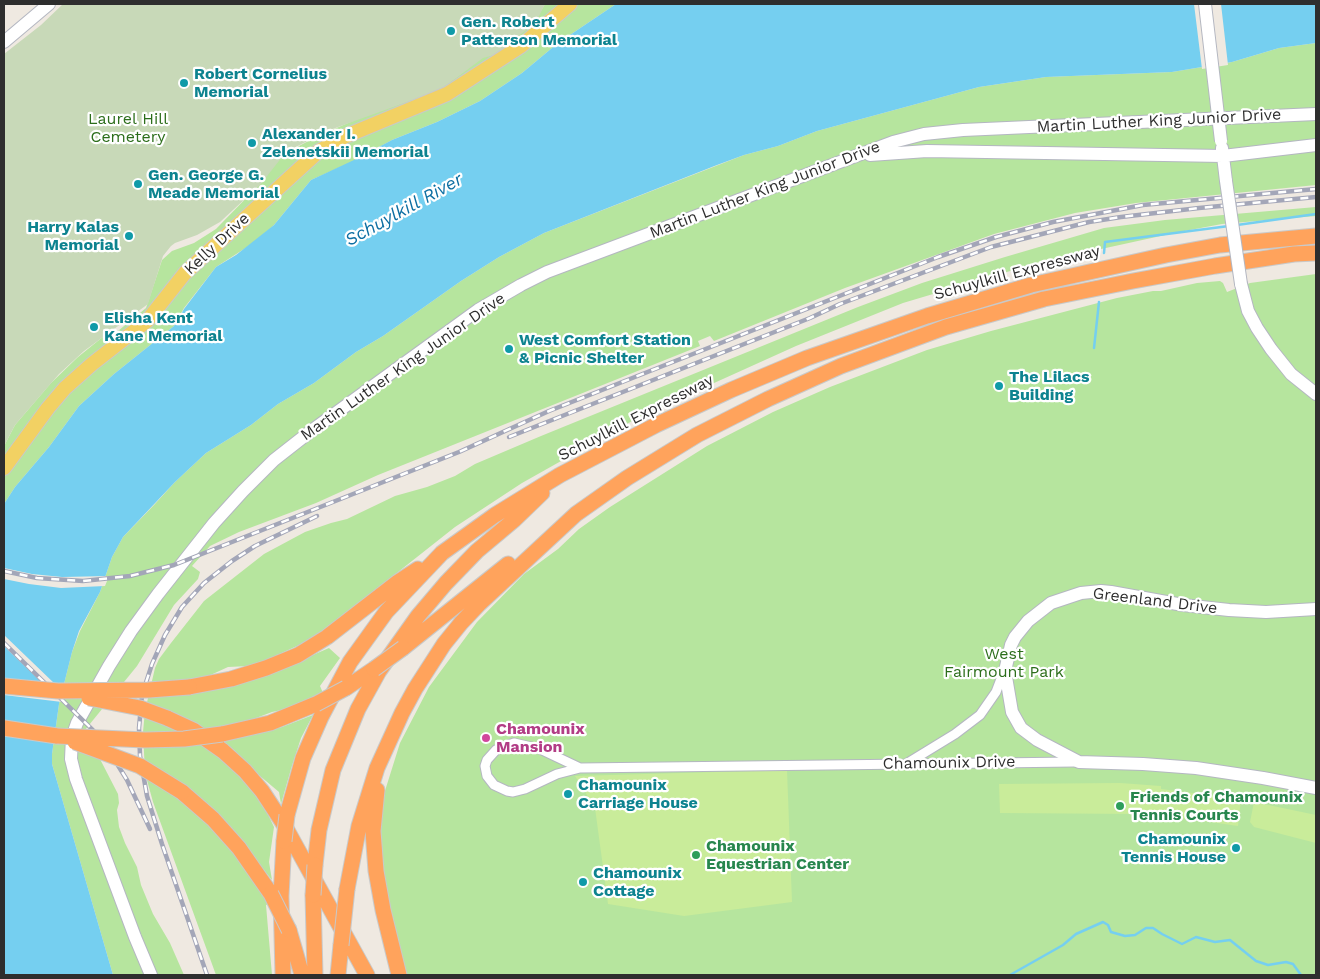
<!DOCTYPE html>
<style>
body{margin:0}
#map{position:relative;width:1320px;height:979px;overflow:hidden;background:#efe9e1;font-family:"Work Sans",sans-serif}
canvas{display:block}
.frame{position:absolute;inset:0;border:5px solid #2e2e2e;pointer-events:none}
</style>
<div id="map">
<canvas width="1320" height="979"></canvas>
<div class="frame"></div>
</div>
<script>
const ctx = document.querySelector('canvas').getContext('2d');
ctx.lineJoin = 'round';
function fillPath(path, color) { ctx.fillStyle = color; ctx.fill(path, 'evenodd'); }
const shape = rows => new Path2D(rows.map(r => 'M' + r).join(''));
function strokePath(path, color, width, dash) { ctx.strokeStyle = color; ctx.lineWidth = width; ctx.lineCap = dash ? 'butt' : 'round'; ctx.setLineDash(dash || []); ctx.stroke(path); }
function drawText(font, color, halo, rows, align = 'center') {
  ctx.font = font + ' "Work Sans",sans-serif'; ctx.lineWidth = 4.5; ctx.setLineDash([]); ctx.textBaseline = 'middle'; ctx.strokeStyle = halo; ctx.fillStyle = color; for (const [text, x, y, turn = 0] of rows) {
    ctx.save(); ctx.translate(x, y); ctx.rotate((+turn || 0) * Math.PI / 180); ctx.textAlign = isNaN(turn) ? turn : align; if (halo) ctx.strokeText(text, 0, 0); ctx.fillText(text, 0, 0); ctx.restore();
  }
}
const green = shape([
 [545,4,616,4,558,43,522,73,480,101,437,122,392,140,354,161,311,180,274,225,258,240,216,267,184,308,174,326,114,374,79,406,49,447,15,487,4,504,4,446,15,425,51,383,78,357,104,336,107,340,146,308,162,260,172,251,194,243,216,229,254,190,278,157,318,136,378,110,535,21],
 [1316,43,1316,185,1136,203,1075,213,994,234,845,288,714,341,710,336,698,341,700,346,378,475,316,503,239,532,210,546,192,566,200,572,198,579,174,605,137,666,85,730,118,794,119,803,117,810,119,827,125,843,137,867,141,885,153,914,170,943,184,975,113,975,52,764,52,754,59,704,72,652,80,631,100,592,112,557,123,537,154,505,175,482,206,453,251,425,278,404,314,383,356,352,383,336,461,281,499,257,544,233,744,155,778,146,817,131,979,87,1046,77,1172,72,1232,62,1279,48],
 [1316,207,1316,216,1222,224,1179,232,1037,263,903,303,796,346,641,416,522,483,455,527,331,625,310,640,271,658,249,666,228,667,204,678,189,692,221,689,260,678,329,648,340,658,320,686,323,693,286,709,272,712,243,723,248,735,282,727,313,715,301,738,291,769,281,804,279,792,260,776,234,750,221,740,230,765,261,800,274,827,269,862,272,880,224,821,224,835,271,903,266,905,272,975,216,975,153,802,145,773,143,732,145,711,155,668,159,659,171,643,204,601,264,554,305,532,331,523,347,519,395,496,427,487,455,476,475,464,541,436,858,307,922,283,1005,257,1104,228,1165,220],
 [1316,274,1316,975,405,975,384,891,380,826,384,794,400,743,429,687,477,622,524,574,558,549,579,529,610,507,707,446,773,412,830,387,927,350,991,331,1117,298,1153,291,1161,291,1197,283,1220,281,1223,283,1227,292,1250,283]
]);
const cemetery = shape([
 [63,4,545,4,536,22,501,50,494,55,483,58,440,90,327,131,286,152,260,185,220,222,197,235,175,243,171,246,163,256,148,304,84,351,59,374,15,425,4,446,4,54,41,25]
]);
const pitch = shape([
 [787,770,792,902,684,916,608,904,595,808,575,776],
 [1120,783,1161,786,1161,789,1241,799,1238,826,1197,820,1139,814,1000,813,999,784],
 [1254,802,1316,815,1316,843,1254,827,1250,822]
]);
const water = shape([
 [616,4,1316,4,1316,43,1279,48,1232,62,1172,72,1046,77,979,87,817,131,778,146,744,155,717,165,544,233,499,257,461,281,383,336,356,352,314,383,278,404,251,425,206,453,175,482,123,537,112,557,100,592,79,631,72,652,59,704,52,754,52,764,113,975,4,975,4,504,15,487,49,447,79,406,114,374,174,326,184,309,216,267,236,255,274,225,311,180,354,160,392,140,437,122,480,101,522,73,558,43]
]);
const pier = shape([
 [1194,4,1221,4,1228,65,1202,69],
 [4,568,32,574,62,577,109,576,105,586,61,588,29,584,4,579],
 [4,635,55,684,66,684,62,702,4,695,4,679,41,682,4,646]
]);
const stream = shape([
 [1237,225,1316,214],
 [1104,253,1105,242,1229,226],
 [1094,348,1099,302],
 [1010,975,1063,945,1076,934,1103,922,1108,925,1111,932,1125,936,1135,935,1146,928,1153,928,1162,934,1182,944,1196,937,1215,942,1230,940,1256,961,1268,965,1286,962,1293,964,1301,975]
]);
const street = shape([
 [906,764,955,734,980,715,996,692,1004,671],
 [580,768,540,749,514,743,496,750,487,760,485,766,487,776,494,785,507,791,513,792,525,789,557,774,580,768,1075,762]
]);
const secondary = shape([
 [4,42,49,4],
 [1222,148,1226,181],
 [870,155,927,151,1223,156,1316,145],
 [1241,284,1248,311,1257,328,1271,349,1291,374,1316,394],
 [1316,609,1266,612,1229,610,1183,605,1111,592,1101,591,1081,593,1051,603,1028,621,1015,637,1011,645,1005,671,1012,712,1021,728,1037,740,1079,762,1143,764,1196,768,1263,778,1316,788],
 [151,975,135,937,76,779,71,759,72,737,77,723,109,666,131,631,158,594,214,523,243,491,274,460,311,431,478,310,521,285,547,272,893,142,924,134,963,130,1316,114]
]);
const primary = shape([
 [4,468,48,408,65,388,92,364,147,321,185,273,319,151,346,136,447,94,521,46,570,4]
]);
const highway = shape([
 [403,648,508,564],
 [189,687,231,679,266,668,298,655,327,637,398,582,418,569],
 [346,688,374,669],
 [167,718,193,730,223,751,245,771,262,791,283,823,367,975],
 [4,728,57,736],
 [222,734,270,723,316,704],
 [377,790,373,831,376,871,383,910,399,975],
 [182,792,213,819,239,848,271,894],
 [287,815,303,758,321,717,350,662,386,612,442,553,495,515,560,475,656,425,731,390,807,358,927,316,1031,285,1166,255,1220,245,1316,236],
 [315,865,319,830,333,770,358,709,379,671,418,616,446,583,477,551,514,520,542,493],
 [347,889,359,826,377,768,402,713,415,689,444,644,461,623,479,604,576,514,627,478,697,435,768,399,841,366,946,327,1044,299,1133,281,1215,266,1294,254,1316,253],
 [313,895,315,975],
 [289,930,302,975],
 [283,975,281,896,284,841],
 [338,975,341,945]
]);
const rail = shape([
 [509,437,810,318,840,304,991,247,1089,222,1121,217,1199,208,1316,197],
 [4,571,37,578,83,581,130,576,174,565,459,452,549,411,938,257,996,237,1053,222,1143,205,1316,189],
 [4,643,101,738,127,780,150,829],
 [207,975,162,844,147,796,140,756,139,728,142,695,152,664,165,635,182,607,204,583,232,561,255,546,317,516]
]);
const secondaryBridge = shape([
 [1205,4,1221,141],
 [1226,181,1241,284]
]);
const highwayBridge = shape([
 [374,669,403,648],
 [4,686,58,691,149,690,189,687],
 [89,698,140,708,167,718],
 [316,704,346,688],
 [57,736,145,740,184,739,222,734],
 [75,742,140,766,182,792],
 [284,841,287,815],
 [271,894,289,930],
 [313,895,315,865],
 [341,945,347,889]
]);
const markers = [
 [451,31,5,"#0f9aa8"],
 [184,83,5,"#0f9aa8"],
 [252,143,5,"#0f9aa8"],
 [138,184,5,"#0f9aa8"],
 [129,236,5,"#0f9aa8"],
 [94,327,5,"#0f9aa8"],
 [509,349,5,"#0f9aa8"],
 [999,386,5,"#0f9aa8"],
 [486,738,5,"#d1479c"],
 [568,794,5,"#0f9aa8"],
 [1120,806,5,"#2e9e5b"],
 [1236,848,5,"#0f9aa8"],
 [696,855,5,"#2e9e5b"],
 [583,882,5,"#0f9aa8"]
];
const cultureNames = [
 ["Gen. Robert",461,22],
 ["Patterson Memorial",461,40],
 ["Robert Cornelius",194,74],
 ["Memorial",194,92],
 ["Alexander I.",262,134],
 ["Zelenetskii Memorial",262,152],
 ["Gen. George G.",148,175],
 ["Meade Memorial",148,193],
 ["Harry Kalas",119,227,"right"],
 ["Memorial",119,245,"right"],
 ["Elisha Kent",104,318],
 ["Kane Memorial",104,336],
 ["West Comfort Station",519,340],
 ["& Picnic Shelter",519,358],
 ["The Lilacs",1009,377],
 ["Building",1009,395],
 ["Chamounix",578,785],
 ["Carriage House",578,803],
 ["Chamounix",1226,839,"right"],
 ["Tennis House",1226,857,"right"],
 ["Chamounix",593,873],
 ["Cottage",593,891]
];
const parkNames = [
 ["Laurel Hill",128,119],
 ["Cemetery",128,137],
 ["West",1004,654],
 ["Fairmount Park",1004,672]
];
const streetNames = [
 ["Martin Luther King Junior Drive",1159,121,-3],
 ["Martin Luther King Junior Drive",765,190,-21],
 ["Kelly Drive",217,244,-43],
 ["Schuylkill Expressway",1017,273,-15],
 ["Martin Luther King Junior Drive",403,367,-35],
 ["Schuylkill Expressway",636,418,-27],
 ["Greenland Drive",1155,601,7],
 ["Chamounix Drive",949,763,-1]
];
const hotelNames = [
 ["Chamounix",496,729],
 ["Mansion",496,747]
];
const leisureNames = [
 ["Friends of Chamounix",1130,797],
 ["Tennis Courts",1130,815],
 ["Chamounix",706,846],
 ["Equestrian Center",706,864]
];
const waterNames = [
 ["Schuylkill River",404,210,-29]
];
fillPath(green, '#b6e59e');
fillPath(cemetery, '#c8d9b8');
fillPath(pitch, '#c9ec9a');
fillPath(water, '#75cff0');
fillPath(pier, '#efe9e1');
strokePath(stream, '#75cff0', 2.5);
strokePath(street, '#b4b7c1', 11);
strokePath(secondary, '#b4b7c1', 14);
strokePath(primary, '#c9c9c9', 16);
strokePath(highway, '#c9c9c9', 17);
strokePath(street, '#fff', 9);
strokePath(secondary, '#fff', 12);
strokePath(primary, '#f2d163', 14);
strokePath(highway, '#ffa35c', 15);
strokePath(rail, '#a3a6b8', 4.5);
strokePath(rail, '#fff', 2.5, [8]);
strokePath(secondaryBridge, '#b4b7c1', 14, []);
strokePath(highwayBridge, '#c9c9c9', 17, []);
strokePath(secondaryBridge, '#fff', 12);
strokePath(highwayBridge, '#ffa35c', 15);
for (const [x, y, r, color] of markers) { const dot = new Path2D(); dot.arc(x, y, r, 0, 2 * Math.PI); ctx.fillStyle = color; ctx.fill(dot); strokePath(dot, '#fff', 2); }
drawText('bold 16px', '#0d838f', '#fff', cultureNames, 'left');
drawText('16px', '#2c6e1b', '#fff', parkNames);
drawText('16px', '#2e2e2e', '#fff', streetNames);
drawText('bold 16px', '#b23c85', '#fff', hotelNames, 'left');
drawText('bold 16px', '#27864d', '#fff', leisureNames, 'left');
drawText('italic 18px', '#0d6fa3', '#fff', waterNames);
</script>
